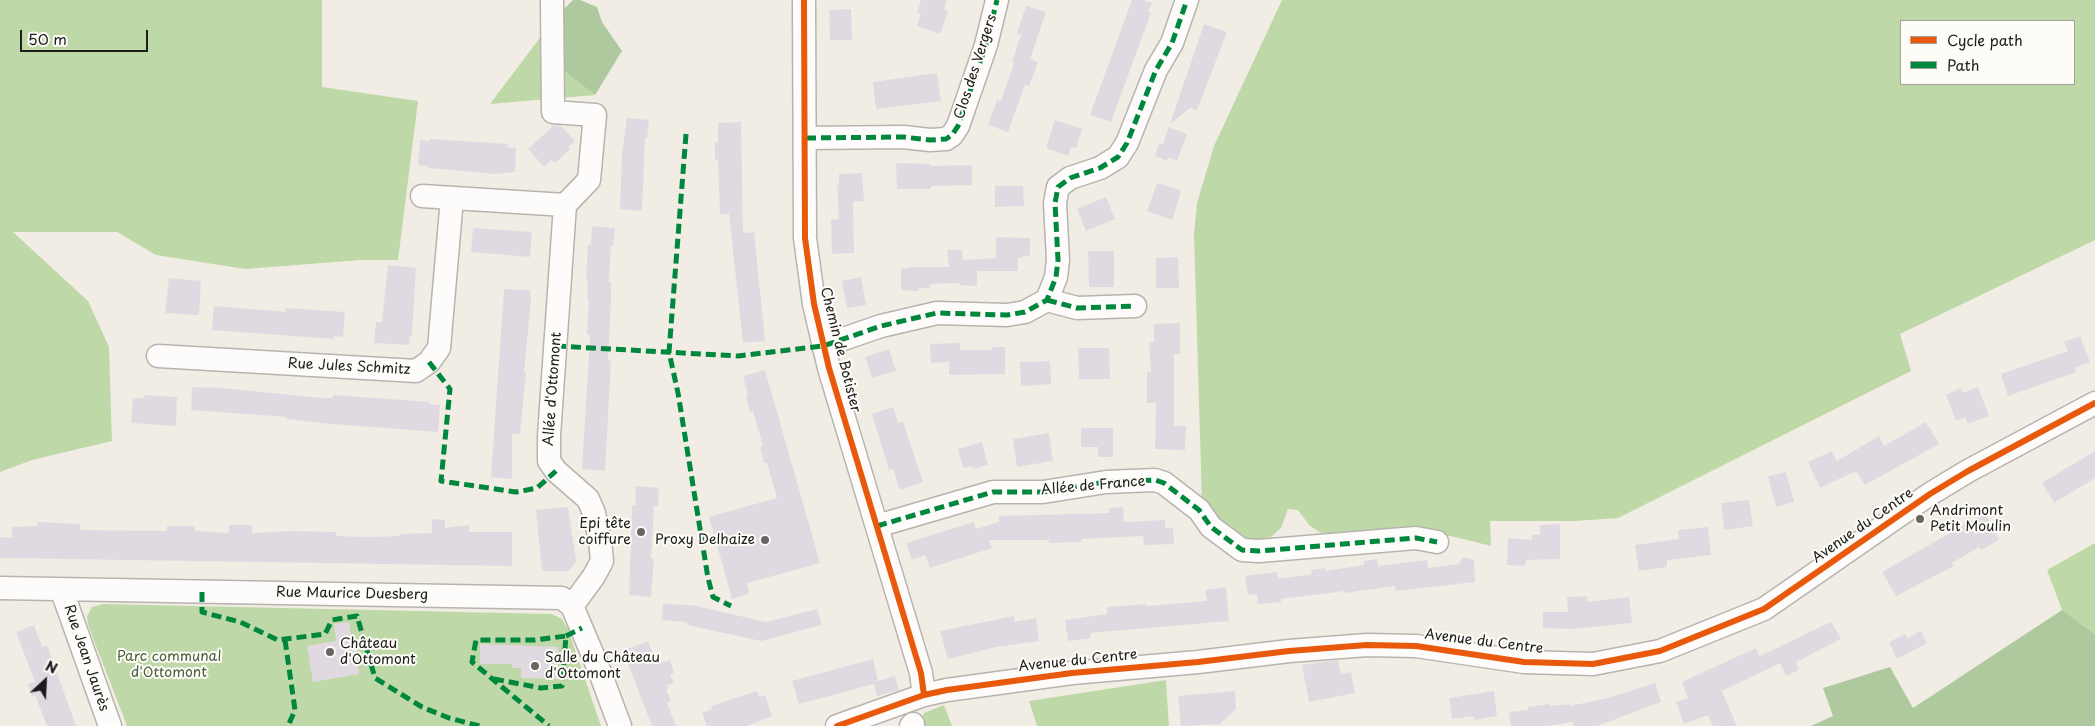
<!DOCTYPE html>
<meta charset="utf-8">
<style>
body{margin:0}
#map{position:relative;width:2095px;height:726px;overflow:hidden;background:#f2ede4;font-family:"Playpen Sans",sans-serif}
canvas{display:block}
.legend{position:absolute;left:1900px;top:20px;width:175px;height:65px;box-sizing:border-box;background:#fdfcf7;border:1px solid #a3a29f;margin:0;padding:6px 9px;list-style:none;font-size:15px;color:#1c1c1c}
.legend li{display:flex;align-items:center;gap:10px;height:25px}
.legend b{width:25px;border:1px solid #a3a29f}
.north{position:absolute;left:20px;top:656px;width:50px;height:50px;-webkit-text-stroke:4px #fdfcf7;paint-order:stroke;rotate:25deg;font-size:14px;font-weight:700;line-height:20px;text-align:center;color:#1c1c1c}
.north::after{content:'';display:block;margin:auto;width:18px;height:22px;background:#1c1c1c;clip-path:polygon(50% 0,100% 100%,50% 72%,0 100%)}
.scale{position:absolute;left:20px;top:30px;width:128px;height:22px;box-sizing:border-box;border:2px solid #1c1c1c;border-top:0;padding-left:6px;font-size:15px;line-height:18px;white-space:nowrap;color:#1c1c1c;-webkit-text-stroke:4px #fdfcf7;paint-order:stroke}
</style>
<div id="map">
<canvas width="2095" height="726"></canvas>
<ul class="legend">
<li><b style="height:6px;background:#e8590c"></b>Cycle path</li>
<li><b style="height:6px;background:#00873e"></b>Path</li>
</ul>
<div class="north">N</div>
<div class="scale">50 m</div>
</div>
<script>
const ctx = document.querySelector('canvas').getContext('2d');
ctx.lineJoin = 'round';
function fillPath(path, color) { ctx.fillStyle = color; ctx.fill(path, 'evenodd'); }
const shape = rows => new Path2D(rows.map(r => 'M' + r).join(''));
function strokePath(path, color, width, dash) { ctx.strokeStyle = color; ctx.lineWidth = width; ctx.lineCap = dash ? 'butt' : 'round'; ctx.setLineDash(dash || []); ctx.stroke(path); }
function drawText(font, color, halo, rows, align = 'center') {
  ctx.font = font + ' "Playpen Sans",sans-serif'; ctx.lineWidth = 4; ctx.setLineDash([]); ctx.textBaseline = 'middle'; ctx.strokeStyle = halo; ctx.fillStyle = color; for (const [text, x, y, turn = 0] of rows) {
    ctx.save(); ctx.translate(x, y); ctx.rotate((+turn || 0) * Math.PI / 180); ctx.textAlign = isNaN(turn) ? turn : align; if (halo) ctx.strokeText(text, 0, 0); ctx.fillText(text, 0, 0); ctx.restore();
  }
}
const green = shape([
 [0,0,322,0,322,87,418,101,398,260,361,260,245,269,156,255,117,232,13,232,88,301,109,347,112,441,32,460,0,472],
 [1282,0,2095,0,2095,240,1900,334,1911,371,1618,518,1575,521,1490,521,1491,546,1418,528,1324,535,1309,525,1298,510,1288,509,1281,528,1271,537,1252,544,1229,534,1202,504,1194,234,1197,203,1214,146],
 [1901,21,2074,21,2074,84,1901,84],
 [554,19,565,72,595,95,490,104],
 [2095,543,2095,634,2062,610,2047,570],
 [103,604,552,614,562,619,568,629,601,726,127,726,88,625,87,616,92,607],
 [1166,680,1169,726,1037,726,1029,701],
 [944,705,952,726,918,726,924,713]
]);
const forest = shape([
 [573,0,580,0,597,7,602,22,622,51,595,95,565,72,554,19],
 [2062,610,2095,634,2095,726,1811,726,1833,716,1823,688,1890,667,1913,708]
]);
const building = shape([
 [921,0,947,0,944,9,948,11,940,34,917,26,921,14,917,12],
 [1132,0,1143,0,1152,3,1148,12,1151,13,1111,122,1090,115],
 [1026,6,1046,12,1030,59,1038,62,1029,86,1025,85,1008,132,988,125,997,100,1001,101,1014,63,1012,62,1021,35,1017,33],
 [851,9,852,40,830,40,829,10],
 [1204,24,1227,32,1197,110,1190,108,1170,124],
 [937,73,941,101,876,109,873,82],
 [627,118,649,120,647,138,645,138,642,211,620,209,622,155],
 [1055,120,1082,129,1076,148,1071,147,1068,156,1046,148],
 [741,122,743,233,754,232,765,341,743,343,729,214,720,214,718,160,715,159,715,142,718,142,718,123],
 [554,125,561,126,575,141,568,147,570,149,555,163,551,160,544,167,528,149],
 [1169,127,1187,134,1177,161,1168,157,1167,161,1155,156,1159,143,1163,144],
 [430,139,508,144,507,147,516,148,515,172,495,174,428,168,427,166,418,165,420,140,430,141],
 [896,163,930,164,930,166,972,165,972,185,931,186,931,189,897,189],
 [862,173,864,201,853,202,854,253,832,254,831,220,839,219,837,184,839,184,839,174],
 [1157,183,1180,190,1180,196,1172,220,1147,211],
 [995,186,1023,186,1024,206,995,207],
 [1106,197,1115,219,1086,231,1077,209],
 [592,226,615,228,613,246,611,246,609,282,611,282,611,301,608,360,611,361,605,471,582,469,590,335,587,335,589,299,587,299,588,281,586,281,588,245,591,245],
 [473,228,532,232,530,257,471,252],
 [996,237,1030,238,1030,255,1018,258,1018,271,977,271,977,286,960,285,959,283,930,284,930,288,919,288,919,291,901,290,901,269,913,267,949,267,947,250,962,250,963,260,996,258],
 [1088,251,1114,251,1114,287,1089,287],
 [1178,257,1179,288,1156,288,1156,258],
 [388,265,416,268,412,336,410,335,409,345,374,343,376,322,382,322],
 [861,277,866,305,847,308,842,281],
 [169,278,201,281,199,315,165,313],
 [504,289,530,290,531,300,524,373,526,373,520,434,512,434,512,479,491,477],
 [214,306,286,312,286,308,345,312,343,337,334,336,334,339,212,330],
 [1180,323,1180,354,1174,354,1174,426,1186,426,1185,450,1155,449,1156,403,1147,403,1147,373,1151,372,1149,342,1154,342,1154,324],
 [2080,336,2090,362,2075,368,2076,372,2008,396,2001,374,2068,351,2064,342],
 [960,343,960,350,992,350,992,347,1005,347,1005,374,949,375,949,362,931,363,930,344],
 [1078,348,1109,348,1110,379,1079,379],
 [889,349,896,371,872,378,865,357],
 [1050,361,1051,384,1021,386,1020,362],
 [765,370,820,563,747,583,749,594,732,599,709,517,777,498,767,463,764,463,760,447,763,446,753,411,750,412,746,396,748,395,743,376],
 [192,387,212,388,212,387,322,398,333,398,333,395,430,402,430,404,440,405,438,432,320,423,287,419,287,417,191,410],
 [1978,387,1989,416,1968,424,1965,417,1956,421,1946,395,1961,388,1963,393],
 [144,395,177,397,176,426,131,423,133,398,144,398],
 [893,407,898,423,903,422,923,482,900,490,893,469,889,470,872,414],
 [1926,422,1939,444,1865,485,1856,471,1820,488,1808,462,1832,451,1837,461,1879,436,1884,446],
 [1081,428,1113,428,1113,457,1098,457,1098,447,1081,447],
 [1049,433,1053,461,1017,467,1013,439],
 [982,442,988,465,973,469,972,466,963,468,958,449],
 [2095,451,2095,478,2054,503,2042,483],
 [1786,472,1794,502,1776,507,1768,476],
 [636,486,659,488,658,506,654,506,653,524,651,559,654,559,651,597,629,595,632,505,635,505],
 [1749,500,1753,526,1724,530,1721,503],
 [568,507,576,561,569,571,542,571,536,510],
 [1123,507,1124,522,1165,520,1165,528,1173,528,1174,544,1144,545,1143,536,1081,539,1081,542,1049,543,1049,540,989,540,992,548,930,568,925,555,912,560,906,543,974,522,976,529,999,522,999,516,1109,513,1109,508],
 [1985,513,1999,540,1981,550,1979,547,1952,563,1954,566,1896,596,1882,572],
 [432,519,445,520,445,528,469,525,469,532,512,532,512,566,0,558,0,537,12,538,12,527,37,526,38,522,80,524,80,530,167,531,167,526,195,526,195,531,229,533,229,525,252,525,252,533,291,531,336,532,336,536,367,537,400,536,400,534,432,533],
 [1560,524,1560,559,1526,560,1525,566,1507,565,1508,538,1532,540,1532,535,1540,535,1540,525],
 [1708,527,1711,555,1667,560,1667,567,1639,571,1635,545,1679,539,1678,530],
 [1463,557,1474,560,1475,582,1395,591,1395,586,1345,593,1345,591,1281,599,1281,602,1258,604,1257,594,1248,595,1245,576,1277,572,1278,579,1312,574,1311,570,1325,568,1325,571,1364,565,1364,561,1377,559,1378,566,1427,560,1428,568,1459,564],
 [1226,587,1229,621,1090,633,1091,638,1068,641,1065,620,1107,614,1107,607,1146,604,1146,606,1207,601,1205,590],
 [1587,596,1588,602,1629,597,1632,623,1574,629,1543,628,1543,612,1568,612,1567,597],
 [663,604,692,605,766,622,817,609,822,625,761,641,687,625,687,622,662,620],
 [1014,616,1014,622,1036,618,1039,641,996,647,948,659,940,631],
 [349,622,352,641,354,641,357,652,359,674,313,682,307,646,336,641,334,624],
 [1831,622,1841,639,1796,662,1799,670,1786,676,1780,663,1722,691,1737,726,1713,726,1708,715,1684,724,1676,702,1688,698,1682,682,1756,648,1760,656],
 [34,625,42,647,47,645,76,726,47,726,35,695,32,697,28,684,35,682,16,632],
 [1921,631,1927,643,1897,659,1889,642,1905,634,1907,638],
 [648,641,657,664,670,660,674,673,670,674,674,683,667,685,668,689,666,690,671,701,667,703,676,726,652,726,623,651],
 [480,644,558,647,558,679,521,678,521,668,512,668,512,664,480,664],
 [873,659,878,681,895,676,899,690,877,696,874,684,799,704,792,681],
 [1338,660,1341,674,1351,672,1355,693,1309,702,1302,665],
 [1655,683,1661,702,1597,726,1574,726,1573,722,1547,726,1511,726,1509,712,1528,710,1528,707,1550,704,1550,706,1570,704,1570,706,1608,698],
 [757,691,759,697,765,695,772,716,747,726,707,726,702,713,712,709,711,706],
 [1235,691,1236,709,1220,724,1181,726,1178,696],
 [1494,691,1497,716,1474,720,1473,716,1452,719,1449,698]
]);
const minor = shape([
 [552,0,553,112,595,115,589,180,565,205,549,436,549,461,556,471,588,499,594,513,600,540,602,561,594,576,572,606],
 [804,0,805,238,814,304,829,368,921,673,924,695],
 [806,138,903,137,930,140,946,139,952,135,958,126,986,45,997,0],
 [422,196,565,205],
 [1047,300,1077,308,1135,306],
 [823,346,881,326,937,313,1007,315,1025,312,1047,300,1056,277,1058,260,1055,203,1058,187,1070,178,1100,168,1118,157,1127,143,1156,70,1172,43,1187,0],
 [158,356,416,371,429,362,439,348,452,198],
 [877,526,993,492,1043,492,1106,482,1155,480,1164,483,1199,510,1211,527,1242,550,1259,551,1416,538,1437,542],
 [0,588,562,598,572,606,598,667,620,726],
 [62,591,110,726],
 [837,726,924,695,947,690,1072,673,1198,662,1289,651,1367,645,1416,646,1524,662,1593,664,1660,651,1764,609,1930,494,1968,471,2095,403],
 [911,726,913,724]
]);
const quiet = shape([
 [686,134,669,352,678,393,708,578,713,597,731,606],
 [806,138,903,137,930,140,946,139,952,135,958,126,986,45,997,0],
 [1047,300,1077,308,1135,306],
 [556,346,738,356,823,346,881,326,937,313,1007,315,1025,312,1047,300,1056,277,1058,260,1055,203,1058,187,1070,178,1100,168,1118,157,1127,143,1156,70,1172,43,1187,0],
 [429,362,450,389,441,481,516,492,537,488,556,471],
 [877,526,993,492,1043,492,1106,482,1155,480,1164,483,1199,510,1211,527,1242,550,1259,551,1416,538,1437,542],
 [202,592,202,612,240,622,278,640,325,634,332,620,357,616,375,678,422,707,449,718,480,726],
 [566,636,582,628],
 [285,640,295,710,288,726],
 [494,679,541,688,562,686,566,636,535,640,476,640,472,662,549,726]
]);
const cycleway = shape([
 [804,0,805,238,814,304,829,368,921,673,924,695],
 [837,726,924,695,947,690,1072,673,1198,662,1289,651,1367,645,1416,646,1524,662,1593,664,1660,651,1764,609,1930,494,1968,471,2095,403]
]);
const markers = [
 [1920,519,5,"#676562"],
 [641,532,5,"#676562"],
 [765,540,5,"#676562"],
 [330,652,5,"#676562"],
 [535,666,5,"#676562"]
];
const streetNames = [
 ["Clos des Vergers",976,67,-72],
 ["Chemin de Botister",840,350,76],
 ["Rue Jules Schmitz",349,367,3],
 ["Allée d'Ottomont",553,389,-86],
 ["Allée de France",1093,486,-5],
 ["Avenue du Centre",1863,526,-35],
 ["Rue Maurice Duesberg",352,594,1],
 ["Avenue du Centre",1484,642,7],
 ["Rue Jean Jaurès",86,658,71],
 ["Avenue du Centre",1078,661,-6]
];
const poiNames = [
 ["Andrimont",1930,511],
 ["Petit Moulin",1930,527],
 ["Epi tête",631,524,"right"],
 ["coiffure",631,540,"right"],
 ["Proxy Delhaize",755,540,"right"],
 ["Château",340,644],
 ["d'Ottomont",340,660],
 ["Salle du Château",545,658],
 ["d'Ottomont",545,674]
];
const parkNames = [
 ["Parc communal",169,657],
 ["d'Ottomont",169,673]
];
fillPath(green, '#bfd8a8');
fillPath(forest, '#afc99f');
fillPath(building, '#e1d9e2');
strokePath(minor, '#b7b3ae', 25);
strokePath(minor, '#fdfcfb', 22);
strokePath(quiet, '#00873e', 5, [10, 5]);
strokePath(cycleway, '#e8590c', 6);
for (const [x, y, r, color] of markers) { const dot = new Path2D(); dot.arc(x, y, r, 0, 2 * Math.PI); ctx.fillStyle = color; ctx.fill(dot); strokePath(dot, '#fdfcf7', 2); }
drawText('14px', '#1c1c1c', '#fdfcf7', streetNames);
drawText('14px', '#1c1c1c', '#fdfcf7', poiNames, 'left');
drawText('14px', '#4c6040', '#fdfcf7', parkNames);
</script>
